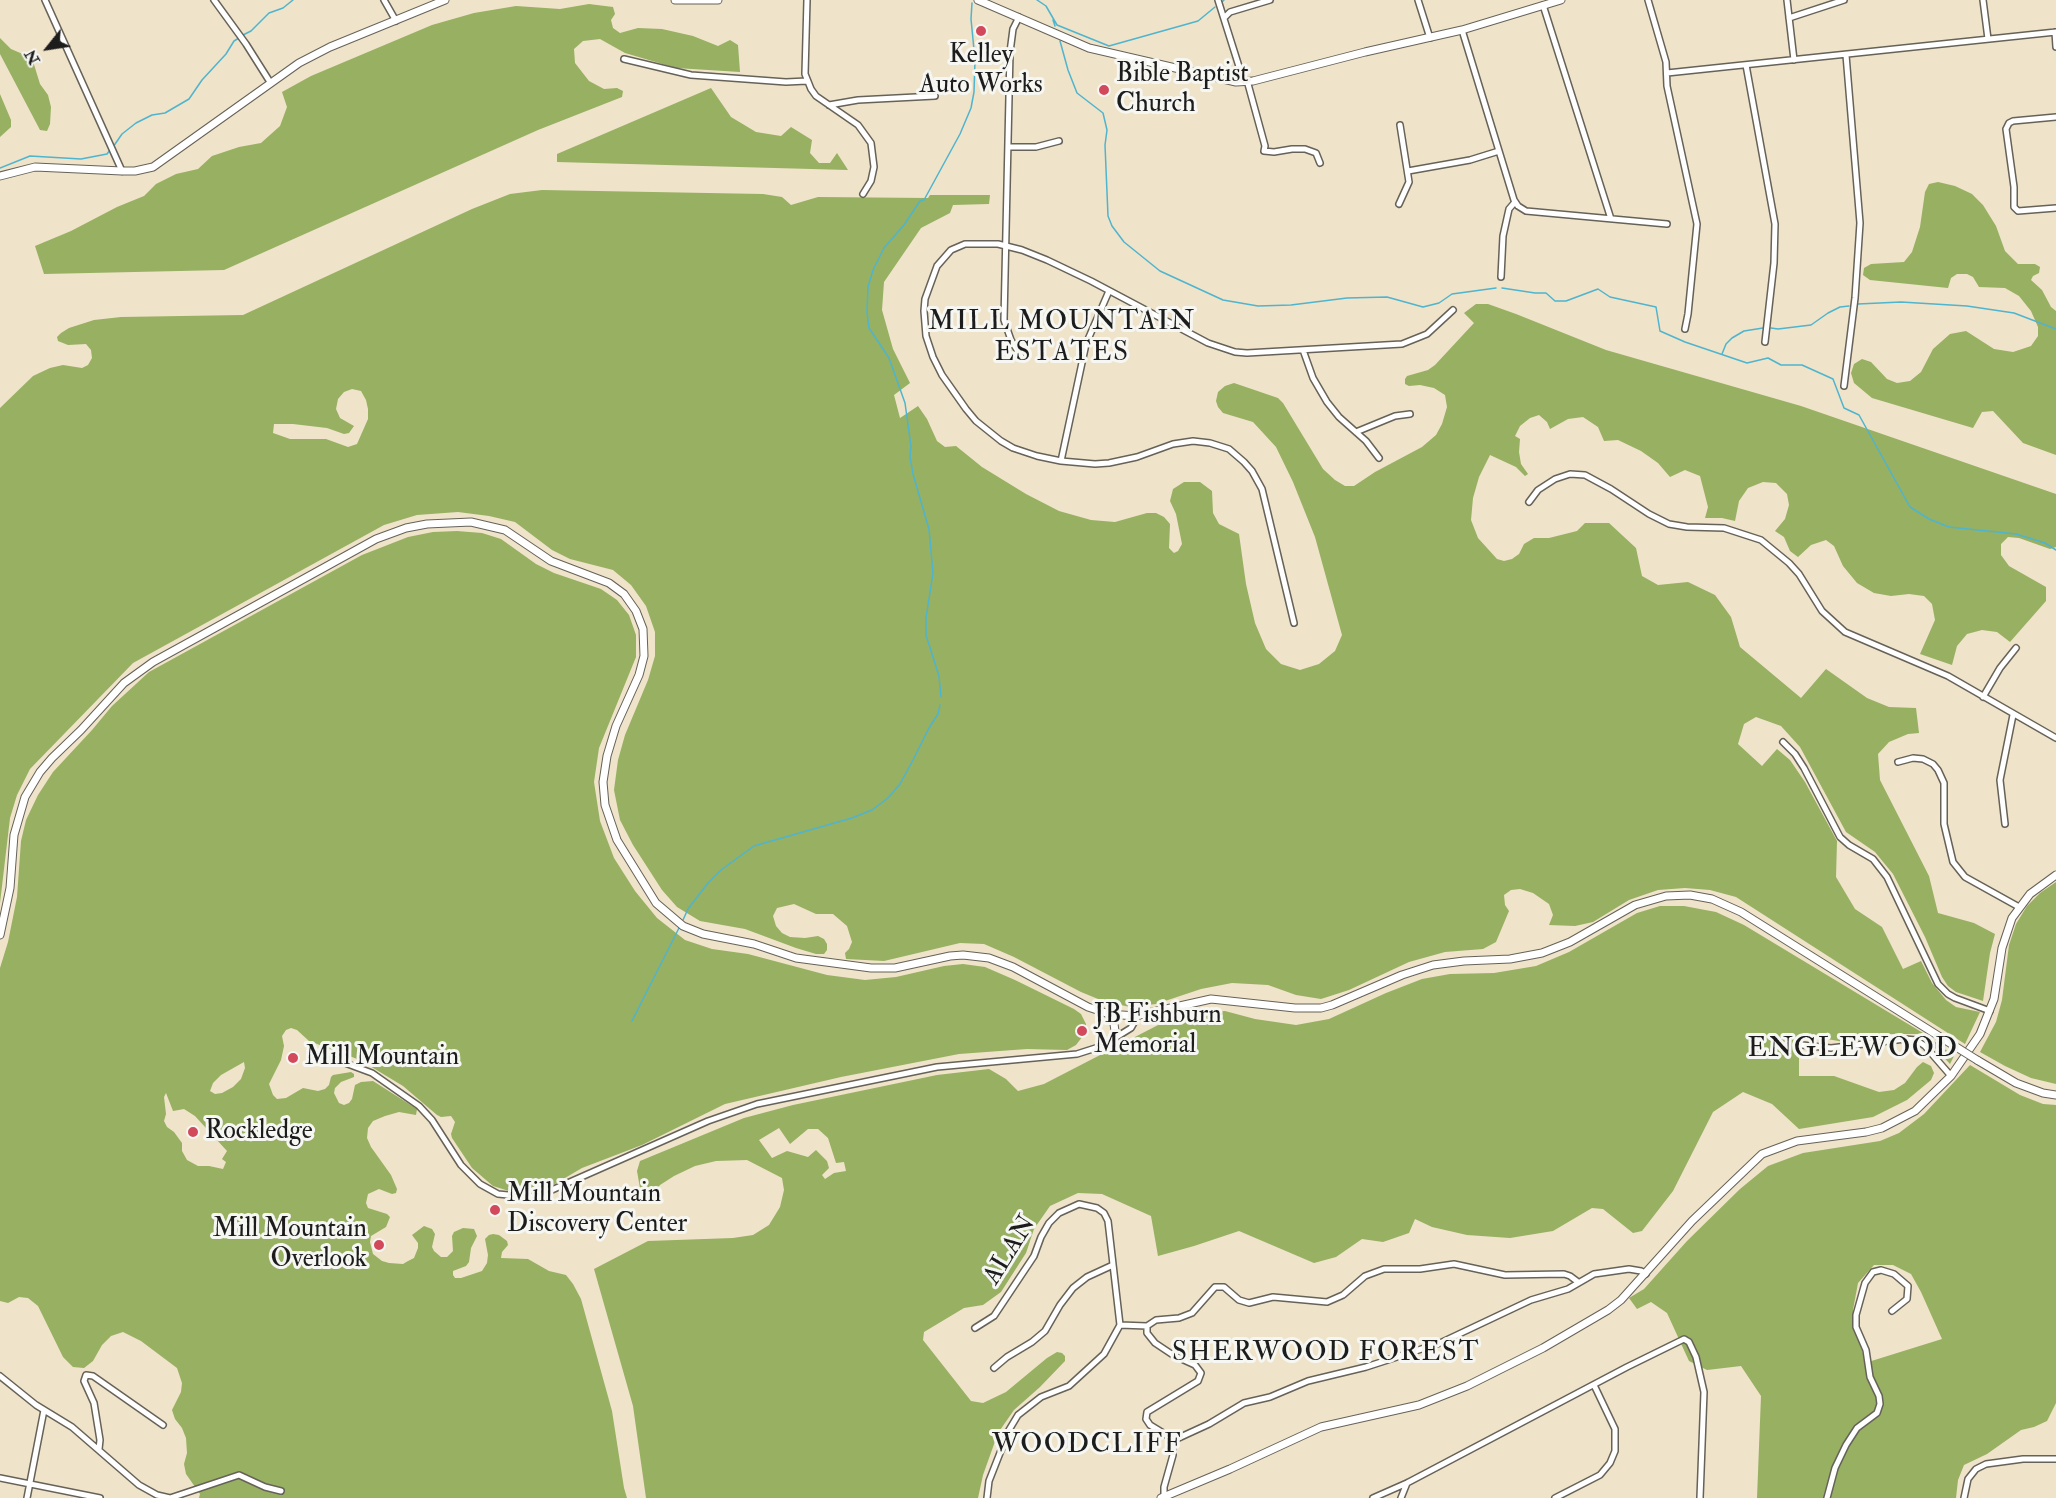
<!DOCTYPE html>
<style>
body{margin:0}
#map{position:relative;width:2056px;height:1498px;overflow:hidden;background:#efe3c9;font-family:"IM FELL Double Pica",serif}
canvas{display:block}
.north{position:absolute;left:18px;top:18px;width:60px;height:60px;-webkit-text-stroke:4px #f6f6f2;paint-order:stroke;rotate:240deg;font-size:16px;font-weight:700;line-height:24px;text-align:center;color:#1c1c1c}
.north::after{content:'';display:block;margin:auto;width:21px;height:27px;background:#1c1c1c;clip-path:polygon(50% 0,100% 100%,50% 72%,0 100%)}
</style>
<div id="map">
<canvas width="2056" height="1498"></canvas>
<div class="north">N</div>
</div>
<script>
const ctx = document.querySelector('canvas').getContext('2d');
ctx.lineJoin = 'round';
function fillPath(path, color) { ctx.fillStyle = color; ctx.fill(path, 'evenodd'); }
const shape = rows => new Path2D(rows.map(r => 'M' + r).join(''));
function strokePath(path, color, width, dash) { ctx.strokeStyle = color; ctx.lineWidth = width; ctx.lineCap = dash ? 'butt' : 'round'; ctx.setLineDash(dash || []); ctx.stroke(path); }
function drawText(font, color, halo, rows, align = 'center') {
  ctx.font = font + ' "IM FELL Double Pica",serif'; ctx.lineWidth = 6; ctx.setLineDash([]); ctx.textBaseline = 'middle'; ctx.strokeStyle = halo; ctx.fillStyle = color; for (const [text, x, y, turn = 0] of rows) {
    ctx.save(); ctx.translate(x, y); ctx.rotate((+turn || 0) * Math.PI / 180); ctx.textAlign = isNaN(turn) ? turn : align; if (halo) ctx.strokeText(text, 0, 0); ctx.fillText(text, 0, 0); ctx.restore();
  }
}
const forest = shape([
 [589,4,613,7,615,14,611,20,613,28,620,33,638,28,662,29,693,36,718,46,730,40,738,45,740,72,676,68,625,53,600,39,583,41,574,49,575,63,589,81,604,89,617,88,623,91,622,97,538,130,224,270,44,274,35,246,71,231,117,207,144,196,156,184,176,174,198,169,212,156,239,147,261,143,280,126,287,107,282,92,311,76,432,25,474,13,516,6,560,9],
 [0,38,11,49,32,58,40,84,48,95,51,107,50,124,47,131,40,130,0,54],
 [711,88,731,117,756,132,781,136,791,127,812,140,810,153,819,163,830,163,837,153,848,170,557,162,557,154],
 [0,94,11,120,11,127,0,137],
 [1938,182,1955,186,1972,194,1983,205,1996,226,2005,251,2018,264,2035,264,2040,267,2039,273,2033,276,2031,280,2042,290,2051,307,2056,311,2056,455,2023,443,1993,411,1982,412,1973,428,1872,398,1854,383,1851,373,1854,364,1862,359,1871,362,1887,379,1897,383,1910,381,1921,372,1933,349,1950,334,1966,331,1994,349,2013,352,2031,346,2038,336,2038,327,2031,311,2019,296,2005,288,1979,287,1973,277,1967,274,1957,274,1951,278,1948,288,1870,280,1863,275,1864,268,1871,264,1904,262,1912,252,1920,227,1925,192,1929,184],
 [542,190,763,194,782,197,791,205,818,197,928,198,930,195,990,195,989,204,953,205,950,213,921,228,884,282,882,310,893,349,910,383,894,395,900,418,918,406,927,419,937,441,945,447,956,446,982,467,1026,494,1059,511,1091,520,1115,522,1147,513,1156,513,1164,517,1170,524,1169,548,1174,553,1178,551,1182,544,1176,514,1170,501,1173,489,1184,482,1200,482,1212,491,1213,513,1219,524,1239,534,1246,584,1255,623,1266,649,1281,664,1300,670,1319,664,1335,651,1342,635,1315,537,1293,482,1276,447,1253,422,1223,413,1218,407,1216,401,1218,392,1225,386,1234,383,1278,398,1283,403,1323,469,1335,480,1345,486,1354,486,1375,472,1422,447,1436,435,1442,424,1447,407,1445,395,1434,388,1420,385,1409,386,1405,384,1405,379,1407,376,1428,370,1435,365,1474,323,1464,313,1476,304,1488,304,1516,314,1606,350,1801,406,2056,494,2056,547,2050,549,2019,538,2008,537,2001,544,2001,555,2009,566,2046,587,2046,601,2010,642,1997,632,1982,630,1967,634,1957,646,1952,665,1920,654,1935,620,1932,604,1924,596,1909,594,1891,596,1874,593,1857,583,1843,566,1834,546,1826,540,1811,545,1798,557,1790,551,1784,537,1775,531,1785,519,1789,505,1787,494,1776,483,1763,482,1748,488,1739,501,1735,521,1722,518,1705,518,1708,507,1700,476,1685,470,1670,477,1658,463,1641,451,1618,440,1604,441,1598,427,1583,417,1568,419,1550,429,1547,422,1539,415,1530,418,1520,426,1515,436,1520,439,1519,452,1521,464,1528,474,1525,476,1516,467,1490,455,1479,477,1473,498,1471,520,1478,538,1497,559,1504,561,1512,559,1519,554,1524,544,1534,538,1549,538,1577,531,1585,523,1609,523,1636,548,1642,576,1658,585,1688,582,1715,595,1731,617,1740,647,1801,698,1826,669,1867,698,1889,707,1916,708,1919,733,1908,734,1889,742,1878,754,1880,780,1929,876,1938,913,1974,923,1995,934,1990,953,1983,1001,1956,992,1948,986,1942,977,1925,937,1893,874,1875,852,1846,832,1800,747,1781,726,1756,717,1744,724,1738,744,1762,766,1777,749,1790,760,1805,782,1837,841,1836,877,1855,909,1882,927,1903,969,1921,961,1932,983,1946,1000,1956,1007,1980,1012,1965,1044,1736,897,1710,890,1685,888,1658,890,1629,900,1593,922,1575,926,1549,925,1553,915,1549,904,1533,893,1520,889,1511,890,1504,895,1505,905,1509,911,1496,942,1483,949,1445,952,1409,962,1349,990,1321,999,1296,995,1268,985,1232,983,1201,989,1156,1004,1130,1007,1103,1001,1081,992,1014,957,984,944,960,943,884,961,846,959,845,953,849,949,852,942,847,926,833,914,816,914,794,904,777,908,773,916,776,926,782,933,790,937,805,938,818,936,824,939,827,944,827,950,824,954,816,954,796,948,745,929,700,921,677,907,662,890,633,845,620,820,614,790,618,760,625,735,648,680,655,656,655,632,646,606,631,585,613,570,570,559,552,550,515,522,489,516,458,512,417,515,384,525,133,663,30,769,17,795,10,818,0,903,0,408,33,376,50,368,63,365,82,368,88,365,92,358,91,350,86,344,68,345,58,341,57,337,61,333,69,328,94,320,121,317,243,315,472,209,510,194],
 [352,389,361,391,366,400,368,409,368,419,357,444,348,447,326,439,290,439,273,433,274,424,293,424,327,428,344,434,349,433,354,426,340,418,336,409,338,399,344,392],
 [457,531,482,533,501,539,536,564,554,573,601,589,617,600,629,615,636,635,636,657,599,748,594,782,600,821,614,858,635,891,657,918,685,940,712,949,748,954,827,975,865,980,896,977,944,966,963,964,985,967,1015,980,1074,1009,1081,1014,1086,1024,1086,1032,1076,1045,1067,1050,1027,1049,959,1054,841,1077,725,1104,642,1145,582,1168,553,1185,526,1192,509,1191,493,1186,472,1168,452,1138,451,1134,455,1122,451,1116,441,1117,437,1115,403,1086,360,1060,309,1041,297,1030,291,1028,286,1030,282,1036,284,1046,281,1060,269,1084,273,1095,277,1099,286,1098,303,1088,318,1091,325,1089,329,1085,331,1077,333,1075,351,1072,354,1074,354,1077,341,1082,335,1088,334,1093,339,1103,344,1105,349,1103,352,1099,355,1085,361,1082,373,1081,417,1109,416,1115,399,1112,385,1116,373,1121,368,1128,367,1138,371,1147,391,1175,397,1189,396,1193,392,1194,379,1189,368,1194,366,1203,368,1208,387,1214,390,1217,386,1227,371,1236,370,1242,373,1254,382,1261,389,1263,403,1264,408,1261,414,1258,418,1248,418,1243,412,1235,424,1226,432,1229,435,1234,432,1247,434,1251,441,1257,447,1257,453,1251,452,1236,454,1232,463,1228,474,1229,477,1236,471,1248,469,1262,466,1266,453,1271,453,1275,455,1278,461,1278,482,1271,487,1263,488,1255,485,1239,489,1235,493,1234,499,1235,507,1241,508,1245,502,1252,501,1258,528,1259,549,1271,566,1275,573,1284,581,1299,612,1411,624,1488,627,1498,199,1498,200,1494,186,1474,184,1464,187,1453,186,1438,182,1428,175,1419,172,1410,181,1392,182,1383,177,1368,141,1341,123,1332,111,1336,102,1345,93,1361,84,1368,73,1367,63,1357,38,1306,28,1298,19,1297,8,1303,0,1301,0,968,8,942,17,897,21,841,26,820,38,795,53,772,92,730,112,706,149,672,362,555,408,537,433,532],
 [244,1062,245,1068,241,1079,233,1087,222,1093,215,1094,210,1091,213,1083,221,1075],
 [166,1093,173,1111,184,1109,195,1116,227,1151,222,1159,226,1162,223,1169,209,1166,198,1166,187,1160,182,1151,182,1143,174,1132,167,1127,164,1121,166,1114,164,1097],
 [2056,882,2056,1084,2031,1078,2005,1066,1980,1052,1996,1022,2002,1000,2009,945,2016,924,2027,906,2040,893],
 [1660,906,1684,906,1716,912,1744,925,1923,1033,1954,1056,1950,1064,1922,1034,1892,1034,1844,1042,1799,1034,1799,1076,1834,1076,1879,1092,1894,1090,1905,1083,1917,1067,1923,1062,1931,1066,1934,1073,1931,1080,1907,1100,1873,1117,1799,1129,1772,1104,1743,1092,1713,1112,1673,1191,1642,1231,1633,1233,1603,1209,1592,1208,1553,1231,1510,1238,1467,1235,1432,1227,1415,1219,1409,1233,1383,1242,1362,1239,1336,1257,1314,1263,1239,1231,1194,1246,1158,1256,1151,1216,1102,1194,1078,1193,1050,1206,1034,1229,1026,1253,1001,1292,983,1305,964,1308,924,1332,923,1340,971,1401,983,1403,1006,1392,1047,1358,1057,1352,1062,1353,1065,1356,1065,1361,1040,1387,1014,1410,998,1433,983,1475,978,1498,646,1498,633,1406,594,1269,648,1241,733,1238,753,1235,769,1225,780,1207,784,1190,782,1178,747,1160,716,1161,695,1166,674,1176,660,1185,654,1193,640,1188,637,1171,640,1161,744,1118,793,1105,937,1075,989,1069,1006,1079,1018,1091,1044,1084,1162,1023,1197,1013,1225,1011,1255,1019,1296,1025,1329,1019,1386,993,1422,979,1450,974,1494,973,1536,966,1569,952,1637,913],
 [779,1128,790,1144,808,1129,818,1129,828,1138,836,1163,844,1162,846,1171,834,1173,825,1179,822,1175,829,1168,827,1161,816,1150,808,1157,787,1151,772,1158,759,1140],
 [1970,1065,2020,1095,2043,1104,2056,1105,2056,1403,2047,1421,2034,1427,2021,1430,1987,1454,1964,1465,1958,1480,1956,1498,1757,1498,1761,1396,1741,1366,1707,1370,1689,1361,1667,1313,1651,1302,1637,1309,1629,1298,1644,1289,1687,1241,1740,1189,1768,1166,1803,1153,1880,1141,1899,1133,1924,1114],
 [1874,1265,1893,1265,1911,1274,1921,1292,1942,1339,1865,1363,1853,1310,1858,1283]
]);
const stream = shape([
 [1037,0,1046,6,1057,25,1109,46,1198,21,1215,7],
 [1222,2,1224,0],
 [1053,20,1055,26],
 [243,35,251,31,269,13,283,8,293,0],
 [1060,41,1068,70,1077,93,1103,113,1107,130,1105,145,1108,216,1112,226,1124,242,1160,271,1223,300,1258,306,1291,305,1347,298,1387,297,1423,307,1439,303,1452,294,1496,288],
 [113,147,122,134,136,123,152,115,165,113,189,99,202,80,226,54,234,41,239,38],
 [0,168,30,156,81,159,107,154,110,150],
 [1502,288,1535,293,1546,293,1555,301,1566,301,1598,289,1610,297,1656,307,1660,331,1685,342,1747,363,1768,358,1781,365,1802,365,1833,379,1844,408,1859,415,1910,507,1929,519,1949,527,2016,534,2045,543,2056,550],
 [1858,304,1901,302,1967,306,2014,313,2056,329],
 [1771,328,1778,329,1811,325,1828,313,1840,307,1849,306],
 [1722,354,1726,344,1732,338,1744,331,1763,328],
 [941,697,939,676,926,635,926,618,933,573,929,529,913,474,910,457,911,446,905,403,889,358,869,328,867,312,868,287,873,270,884,248,904,225,920,201,924,200,960,134,971,108,974,92,975,60,971,19,972,3],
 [683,920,688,909,708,883,721,870,754,846,852,818,872,810,888,798,900,784,913,760,929,728,938,714,940,705],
 [632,1021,679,928]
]);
const minor = shape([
 [45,0,122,171],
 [214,0,246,44,270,82],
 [384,0,396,21],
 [807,0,805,74,811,89,816,96,858,125,871,143,874,167,871,181,863,194],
 [1218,0,1242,76,1248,84,1265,146,1264,151,1274,152,1292,149,1305,149,1316,153,1320,163],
 [1418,0,1430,38],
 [1648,0,1666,62,1667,86,1697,224,1688,314,1685,329],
 [1787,0,1794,60],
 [1983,0,1988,39],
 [1543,5,1611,219],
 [1019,17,1013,29,1010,52,1004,320,1011,340,1022,358],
 [1224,18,1230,12,1270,0],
 [1789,18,1844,0],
 [1462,30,1514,200,1518,206,1526,211,1667,224],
 [2055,32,2056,47],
 [624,59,691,75,786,82,807,81],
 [1746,65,1775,224,1774,263,1765,342],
 [1667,73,2056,32],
 [829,105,858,100,935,96],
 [2056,117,2013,121,2009,123,2006,129,2014,187,2014,207,2018,211,2056,208],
 [1008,147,1036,147,1059,141],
 [1408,171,1470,160,1499,151],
 [1399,204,1409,182,1400,125],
 [1501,277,1503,236,1509,209,1515,202],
 [1303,350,1313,378,1327,402,1339,417,1366,441,1379,458],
 [1844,386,1855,298,1860,223,1846,55],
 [1356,432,1395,416,1410,414],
 [1061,461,1086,344,1109,291],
 [1529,502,1538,490,1555,479,1570,474,1585,475,1611,489,1649,514,1669,524,1687,527,1724,528,1761,540,1789,563,1799,574,1822,611,1845,632,1948,676,2056,738],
 [1294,623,1262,489,1252,471,1244,462,1229,449,1210,443,1193,441,1173,444,1137,457,1109,463,1095,464,1061,461,1037,456,1013,448,1001,441,976,421,966,409,942,375,933,357,926,336,924,311,925,299,937,266,951,250,965,244,998,244,1022,250,1047,260,1091,281,1208,343,1235,352,1247,353,1402,344,1427,334,1453,310],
 [1983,697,2000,668,2016,648],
 [1783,742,1795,754,1804,768,1840,837,1849,845,1873,859,1887,877,1938,984,1948,994,1955,998,1990,1011],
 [1898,762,1913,758,1923,759,1933,764,1938,770,1944,783,1944,824,1953,862,1965,877,2019,907],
 [2005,824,2000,780,2013,715],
 [1802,1045,1831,1048,1905,1039,1916,1040,1925,1046,1951,1076],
 [345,1063,372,1073,419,1106,432,1120,461,1165,480,1184,498,1194,528,1197,545,1193,708,1121,757,1104,937,1067,1077,1054,1102,1046,1131,1028,1135,1021,1135,1016],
 [1120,1325,1147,1326],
 [1147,1326,1156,1320,1179,1318,1192,1313,1215,1287,1224,1287,1239,1300,1249,1303,1273,1297,1327,1302,1343,1295,1365,1276,1384,1269,1420,1269,1454,1264,1505,1275,1564,1274,1570,1276,1578,1282],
 [1147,1326,1147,1333,1155,1343,1173,1355,1195,1365,1201,1373,1198,1381,1147,1412,1146,1419,1150,1425,1168,1436,1172,1441],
 [975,1328,994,1316,1034,1256,1041,1237,1049,1223,1059,1213,1079,1204,1097,1208,1104,1213,1108,1221,1120,1325],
 [994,1368,1007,1357,1032,1342,1045,1331,1060,1305,1073,1288,1087,1277,1113,1265],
 [0,1376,36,1405,72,1427,139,1485,157,1495,170,1498],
 [1172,1441,1209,1424,1244,1403,1270,1397,1308,1381,1366,1367,1440,1343,1531,1300,1568,1289,1594,1274,1629,1269,1641,1271,1646,1274],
 [99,1449,100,1440,94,1403,84,1381,86,1375,93,1376,163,1425],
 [0,1478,100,1498],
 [1164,1497,1164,1487,1173,1455,1172,1441],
 [27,1498,44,1410],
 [170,1498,239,1475,265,1487,281,1491],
 [987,1498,989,1481,1009,1430,1018,1415,1041,1397,1069,1386,1104,1354,1120,1325],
 [1373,1498,1407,1483,1627,1367,1684,1339,1689,1342,1696,1357,1704,1392,1700,1498],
 [1401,1498,1407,1483],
 [1555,1498,1600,1475,1610,1463,1615,1451,1615,1429,1594,1385],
 [1827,1498,1835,1468,1846,1445,1857,1428,1877,1413,1880,1404,1879,1396,1870,1377,1866,1350,1856,1327,1856,1315,1865,1283,1873,1272,1881,1270,1894,1274,1908,1286,1907,1299,1892,1311],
 [1964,1498,1968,1479,1976,1469,1986,1464,2023,1459,2056,1459]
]);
const tertiary = shape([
 [675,0,718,0],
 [978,0,1089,48,1236,82,1253,81,1365,52,1462,30,1561,0],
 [0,176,35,167,122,171,135,171,153,167,299,63,330,47,445,0],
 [0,935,10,888,14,835,25,797,40,772,52,758,81,730,124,683,153,662,376,539,406,528,427,524,471,522,505,530,551,561,609,583,624,594,636,611,643,629,644,656,639,675,616,726,607,756,603,782,605,805,617,840,656,903,683,926,703,934,754,944,796,958,871,968,895,968,950,956,963,955,989,958,1013,967,1088,1007,1109,1014,1135,1016,1211,999,1295,1008,1321,1008,1332,1005,1402,975,1433,965,1464,961,1510,959,1542,953,1570,942,1635,905,1666,896,1690,895,1712,899,1741,912,1953,1045],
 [1109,1014,1114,1024,1115,1031,1112,1041],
 [1977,1060,2016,1083,2043,1093,2056,1095],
 [1161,1498,1230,1469,1321,1427,1419,1405,1467,1386,1543,1348,1608,1310,1621,1300,1692,1221,1762,1154,1797,1141,1866,1132,1882,1128,1915,1111,1951,1076,1980,1034,1994,999,2002,948,2012,918,2030,894,2056,875]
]);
const tertiaryBridge = shape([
 [1953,1045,1977,1060]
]);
const markers = [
 [981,31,6,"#d1495b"],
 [1104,90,6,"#d1495b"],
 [1082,1031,6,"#d1495b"],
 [293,1058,6,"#d1495b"],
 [193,1132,6,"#d1495b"],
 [495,1210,6,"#d1495b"],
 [379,1245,6,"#d1495b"]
];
const poiNames = [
 ["Kelley",981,56,"center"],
 ["Auto Works",981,86,"center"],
 ["Bible Baptist",1116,75],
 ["Church",1116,105],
 ["JB Fishburn",1094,1016],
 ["Memorial",1094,1046],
 ["Mill Mountain",305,1058],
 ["Rockledge",205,1132],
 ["Mill Mountain",507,1195],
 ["Discovery Center",507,1225],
 ["Mill Mountain",367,1230,"right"],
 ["Overlook",367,1260,"right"]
];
const streetNames = [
 ["ALAN",1011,1251,-58]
];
const neighbourhoodNames = [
 ["MILL MOUNTAIN",1062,323],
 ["ESTATES",1062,354],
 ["ENGLEWOOD",1853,1050],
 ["SHERWOOD FOREST",1326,1354],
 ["WOODCLIFF",1087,1446]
];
fillPath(forest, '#97b062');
strokePath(stream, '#4fb4ce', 1.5);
strokePath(minor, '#666259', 8);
strokePath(tertiary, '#666259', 9);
strokePath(minor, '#fff', 5);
strokePath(tertiary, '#fff', 7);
strokePath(tertiaryBridge, '#666259', 9, []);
strokePath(tertiaryBridge, '#fff', 7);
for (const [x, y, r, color] of markers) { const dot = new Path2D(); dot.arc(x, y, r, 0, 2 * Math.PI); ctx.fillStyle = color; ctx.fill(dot); strokePath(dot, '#f6f6f2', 2); }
drawText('26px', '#1c1c1c', '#f6f6f2', poiNames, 'left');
drawText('26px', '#1c1c1c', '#f6f6f2', streetNames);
ctx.letterSpacing = '1.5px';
drawText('27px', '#1c1c1c', '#f6f6f2', neighbourhoodNames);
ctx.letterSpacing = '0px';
</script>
